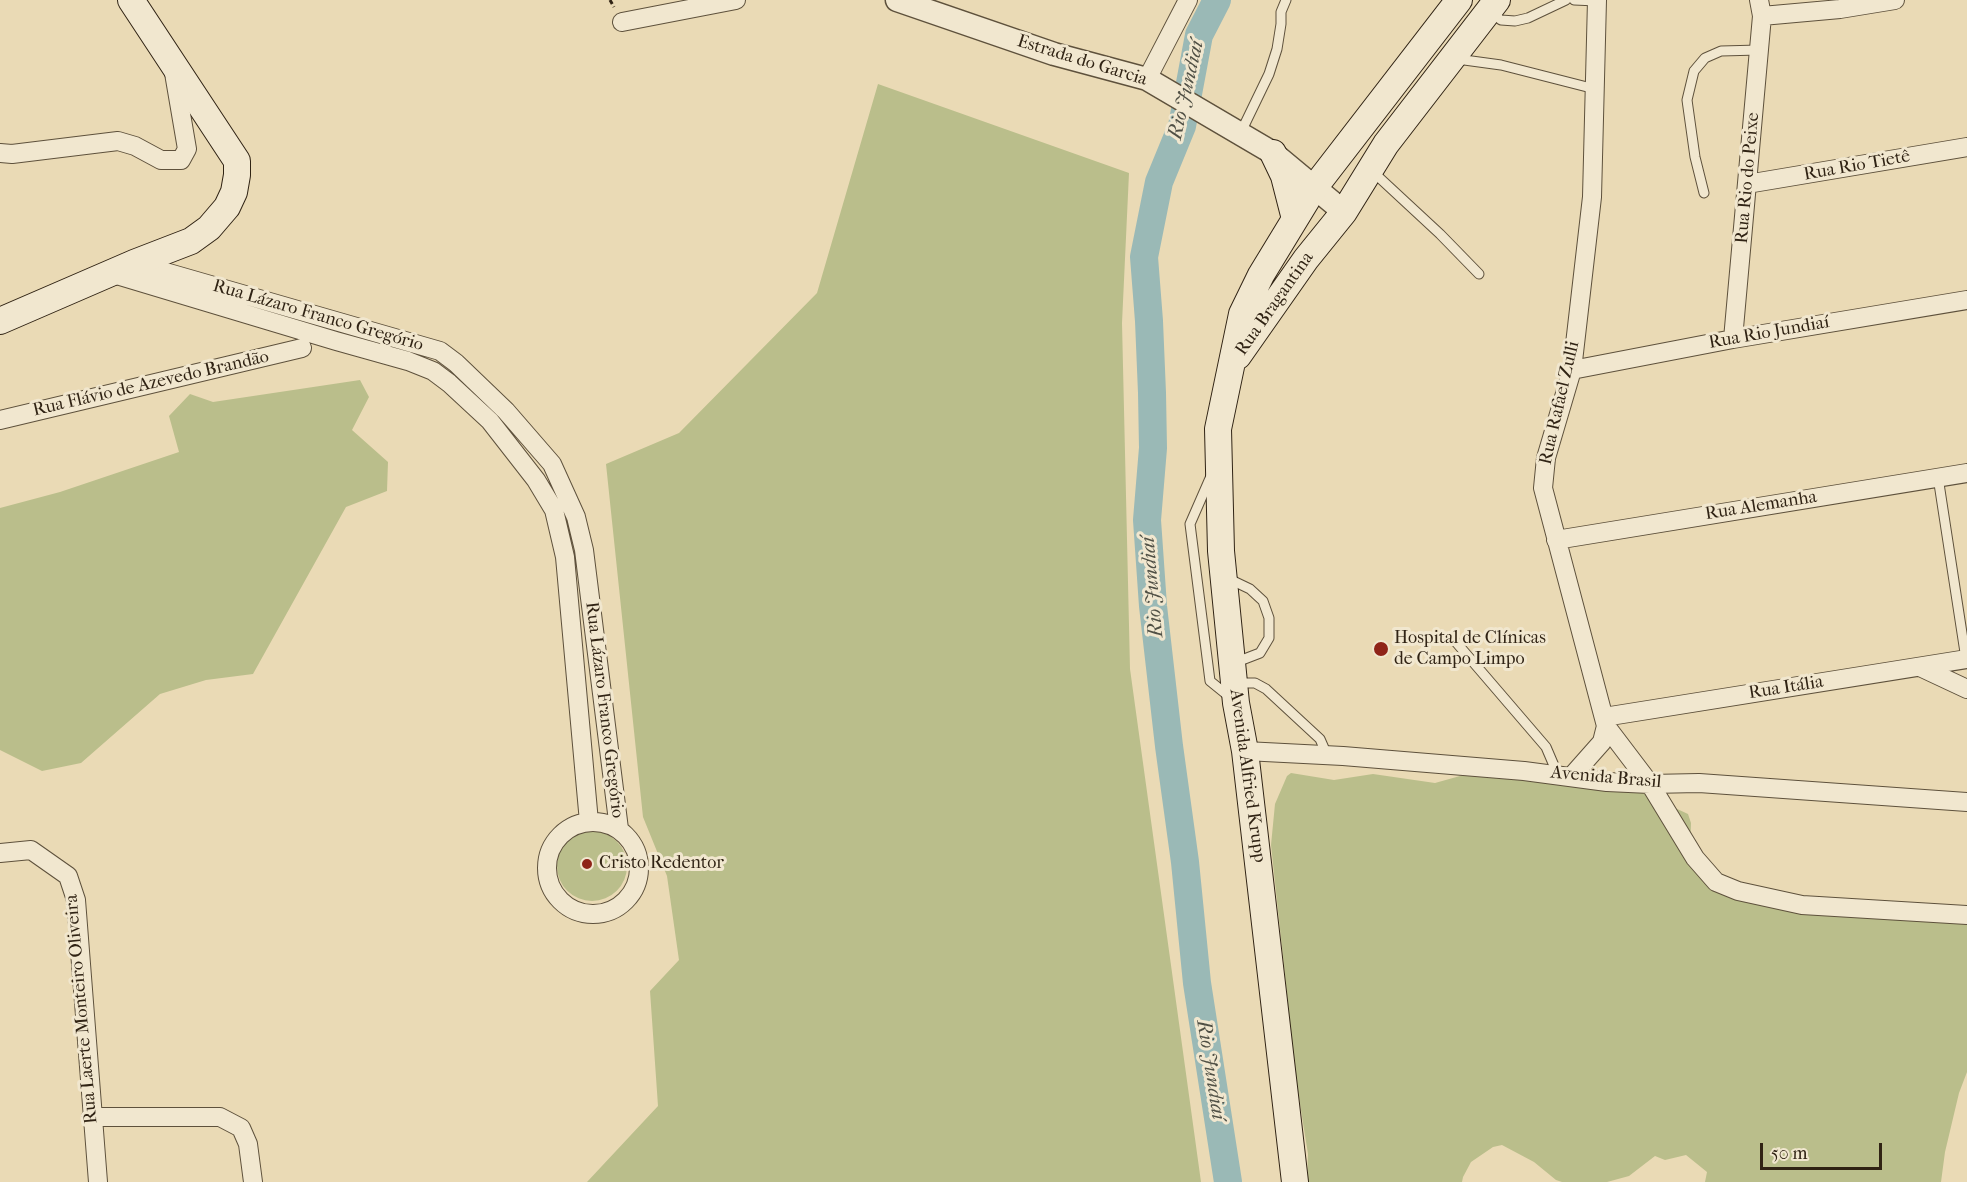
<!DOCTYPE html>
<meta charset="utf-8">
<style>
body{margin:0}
#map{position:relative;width:1967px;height:1182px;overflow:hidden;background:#eadab5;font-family:"IM FELL French Canon",serif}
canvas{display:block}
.scale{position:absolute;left:1760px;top:1143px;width:122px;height:27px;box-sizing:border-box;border:3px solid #302314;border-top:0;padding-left:8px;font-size:18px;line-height:21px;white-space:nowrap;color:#302314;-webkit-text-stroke:4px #f1e7cf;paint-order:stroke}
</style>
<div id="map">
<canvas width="1967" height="1182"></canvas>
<div class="scale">50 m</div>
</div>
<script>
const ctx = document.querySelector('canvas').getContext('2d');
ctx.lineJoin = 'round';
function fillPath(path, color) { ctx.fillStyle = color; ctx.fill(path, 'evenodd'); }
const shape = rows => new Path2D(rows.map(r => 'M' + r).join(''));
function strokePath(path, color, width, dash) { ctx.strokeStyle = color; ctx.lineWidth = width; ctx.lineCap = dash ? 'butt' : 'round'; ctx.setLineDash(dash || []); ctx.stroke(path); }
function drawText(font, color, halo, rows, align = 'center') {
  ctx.font = font + ' "IM FELL French Canon",serif'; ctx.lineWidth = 6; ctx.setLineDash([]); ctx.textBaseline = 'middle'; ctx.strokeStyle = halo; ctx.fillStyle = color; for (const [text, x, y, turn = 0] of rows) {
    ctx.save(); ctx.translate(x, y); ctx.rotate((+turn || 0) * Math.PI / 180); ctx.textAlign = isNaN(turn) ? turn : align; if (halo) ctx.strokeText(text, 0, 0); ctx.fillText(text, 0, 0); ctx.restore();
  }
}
const green = shape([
 [878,84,1129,173,1122,323,1130,669,1201,1182,587,1182,658,1106,650,991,679,960,667,876,643,817,606,464,679,433,817,293],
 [360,380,369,397,352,430,388,462,387,491,346,507,253,674,206,680,160,694,81,763,42,771,0,750,0,508,60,492,179,452,169,416,190,394,213,402],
 [1485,769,1632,788,1688,814,1691,823,1690,853,1742,895,1967,915,1967,1072,1959,1093,1945,1152,1941,1182,1705,1182,1707,1172,1686,1155,1665,1160,1655,1156,1629,1176,1607,1182,1562,1182,1556,1180,1534,1162,1502,1145,1493,1147,1471,1162,1463,1177,1462,1182,1307,1182,1308,1154,1296,1079,1271,845,1275,804,1287,776,1291,773,1334,780,1373,774,1435,783],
 '557 866a35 35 0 1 1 70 0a35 35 0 1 1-70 0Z'
]);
const river = shape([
 [1217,0,1199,35,1182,126,1159,182,1144,257,1149,321,1152,393,1153,448,1147,520,1153,606,1169,746,1185,862,1197,983,1228,1182]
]);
const path = shape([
 [610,0,614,7]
]);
const service = shape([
 [1574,0,1597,1],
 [1489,11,1501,20,1515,21,1528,18,1566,0],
 [1457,59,1501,65,1595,89],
 [1241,132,1269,74,1277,49,1281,24,1281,12,1286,0],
 [1371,170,1440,234,1479,274],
 [1704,193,1695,157,1687,100,1694,71,1705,58,1721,51,1759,50],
 [1211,476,1190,524,1210,681,1231,698],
 [1938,477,1966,659],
 [1227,578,1250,589,1263,601,1269,618,1269,638,1260,653,1234,663],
 [1455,641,1546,747,1558,775],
 [1237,683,1255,683,1266,689,1320,739,1327,755]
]);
const minor = shape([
 [1597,0,1592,197,1572,370,1546,458,1543,488,1606,726,1650,784,1695,858,1716,882,1738,891,1802,905,1967,915],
 [1762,16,1840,9,1895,0],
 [622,22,736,0],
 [1147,79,1188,0],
 [0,153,12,154,118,141,135,146,161,160,181,160,187,149,174,73],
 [1747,184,1967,147],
 [134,263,440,351,456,363,506,411,552,464,576,517,584,550,619,829],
 [113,274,336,341,408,361,433,371,449,383,490,421,536,480,554,510,565,557,589,822],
 [1733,339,1762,16,1759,0],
 [1572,370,1733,339,1967,300],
 [0,420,302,348],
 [1556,540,1967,473],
 [1920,667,1967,689],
 [1604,717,1967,659],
 [1245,751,1343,756,1524,771,1607,782,1650,784,1699,783,1967,802],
 [1571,777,1602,742,1606,726],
 '547 868a46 46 0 1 1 92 0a46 46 0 1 1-92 0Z',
 [0,853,31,850,68,876,76,900,98,1182],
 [91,1117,220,1117,241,1128,248,1144,253,1182]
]);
const tertiary = shape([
 [897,0,1054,54,1147,79,1273,153,1344,212]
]);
const secondary = shape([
 [1273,153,1284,176,1295,219],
 [0,321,134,263,191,241,209,228,227,207,234,192,237,175,237,161,131,0],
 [1238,356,1306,259,1344,212,1386,144,1497,0],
 [1295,1182,1245,751,1236,703,1221,551,1218,429,1242,314,1261,275,1314,188,1459,0]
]);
const markers = [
 [1381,649,8,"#8f2418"],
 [587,864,6,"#8f2418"]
];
const streetNames = [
 ["Estrada do Garcia",1082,61,17],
 ["Rua Rio Tietê",1857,166,-10],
 ["Rua Rio do Peixe",1748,178,-85],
 ["Rua Bragantina",1275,304,-55],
 ["Rua Lázaro Franco Gregório",318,316,16],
 ["Rua Rio Jundiaí",1769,333,-10],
 ["Rua Flávio de Azevedo Brandão",151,384,-13],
 ["Rua Rafael Zulli",1560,403,-77],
 ["Rua Alemanha",1761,506,-9],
 ["Rua Itália",1786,688,-9],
 ["Rua Lázaro Franco Gregório",604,710,83],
 ["Avenida Alfried Krupp",1247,776,82],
 ["Avenida Brasil",1606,778,5],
 ["Rua Laerte Monteiro Oliveira",82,1009,-95]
];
const poiNames = [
 ["Hospital de Clínicas",1394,639],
 ["de Campo Limpo",1394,660],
 ["Cristo Redentor",599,864]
];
const waterNames = [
 ["Rio Jundiaí",1187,90,-77],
 ["Rio Jundiaí",1153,587,-95],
 ["Rio Jundiaí",1210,1070,81]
];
fillPath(green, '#babe8b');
strokePath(river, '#9ab9b6', 28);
strokePath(service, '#5e513c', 11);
strokePath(minor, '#5e513c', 20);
strokePath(tertiary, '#5e513c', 25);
strokePath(secondary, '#302314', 28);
strokePath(path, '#302314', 3, [4.5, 3]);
strokePath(service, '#f1e7cf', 9);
strokePath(minor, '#f1e7cf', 18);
strokePath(tertiary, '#f1e7cf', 22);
strokePath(secondary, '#f1e7cf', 26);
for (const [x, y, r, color] of markers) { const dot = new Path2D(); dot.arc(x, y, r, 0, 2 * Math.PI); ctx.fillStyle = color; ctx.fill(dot); strokePath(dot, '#f1e7cf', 2); }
drawText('18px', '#302314', '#f1e7cf', streetNames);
drawText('18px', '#302314', '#f1e7cf', poiNames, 'left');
drawText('italic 20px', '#505045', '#f1e7cf', waterNames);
</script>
